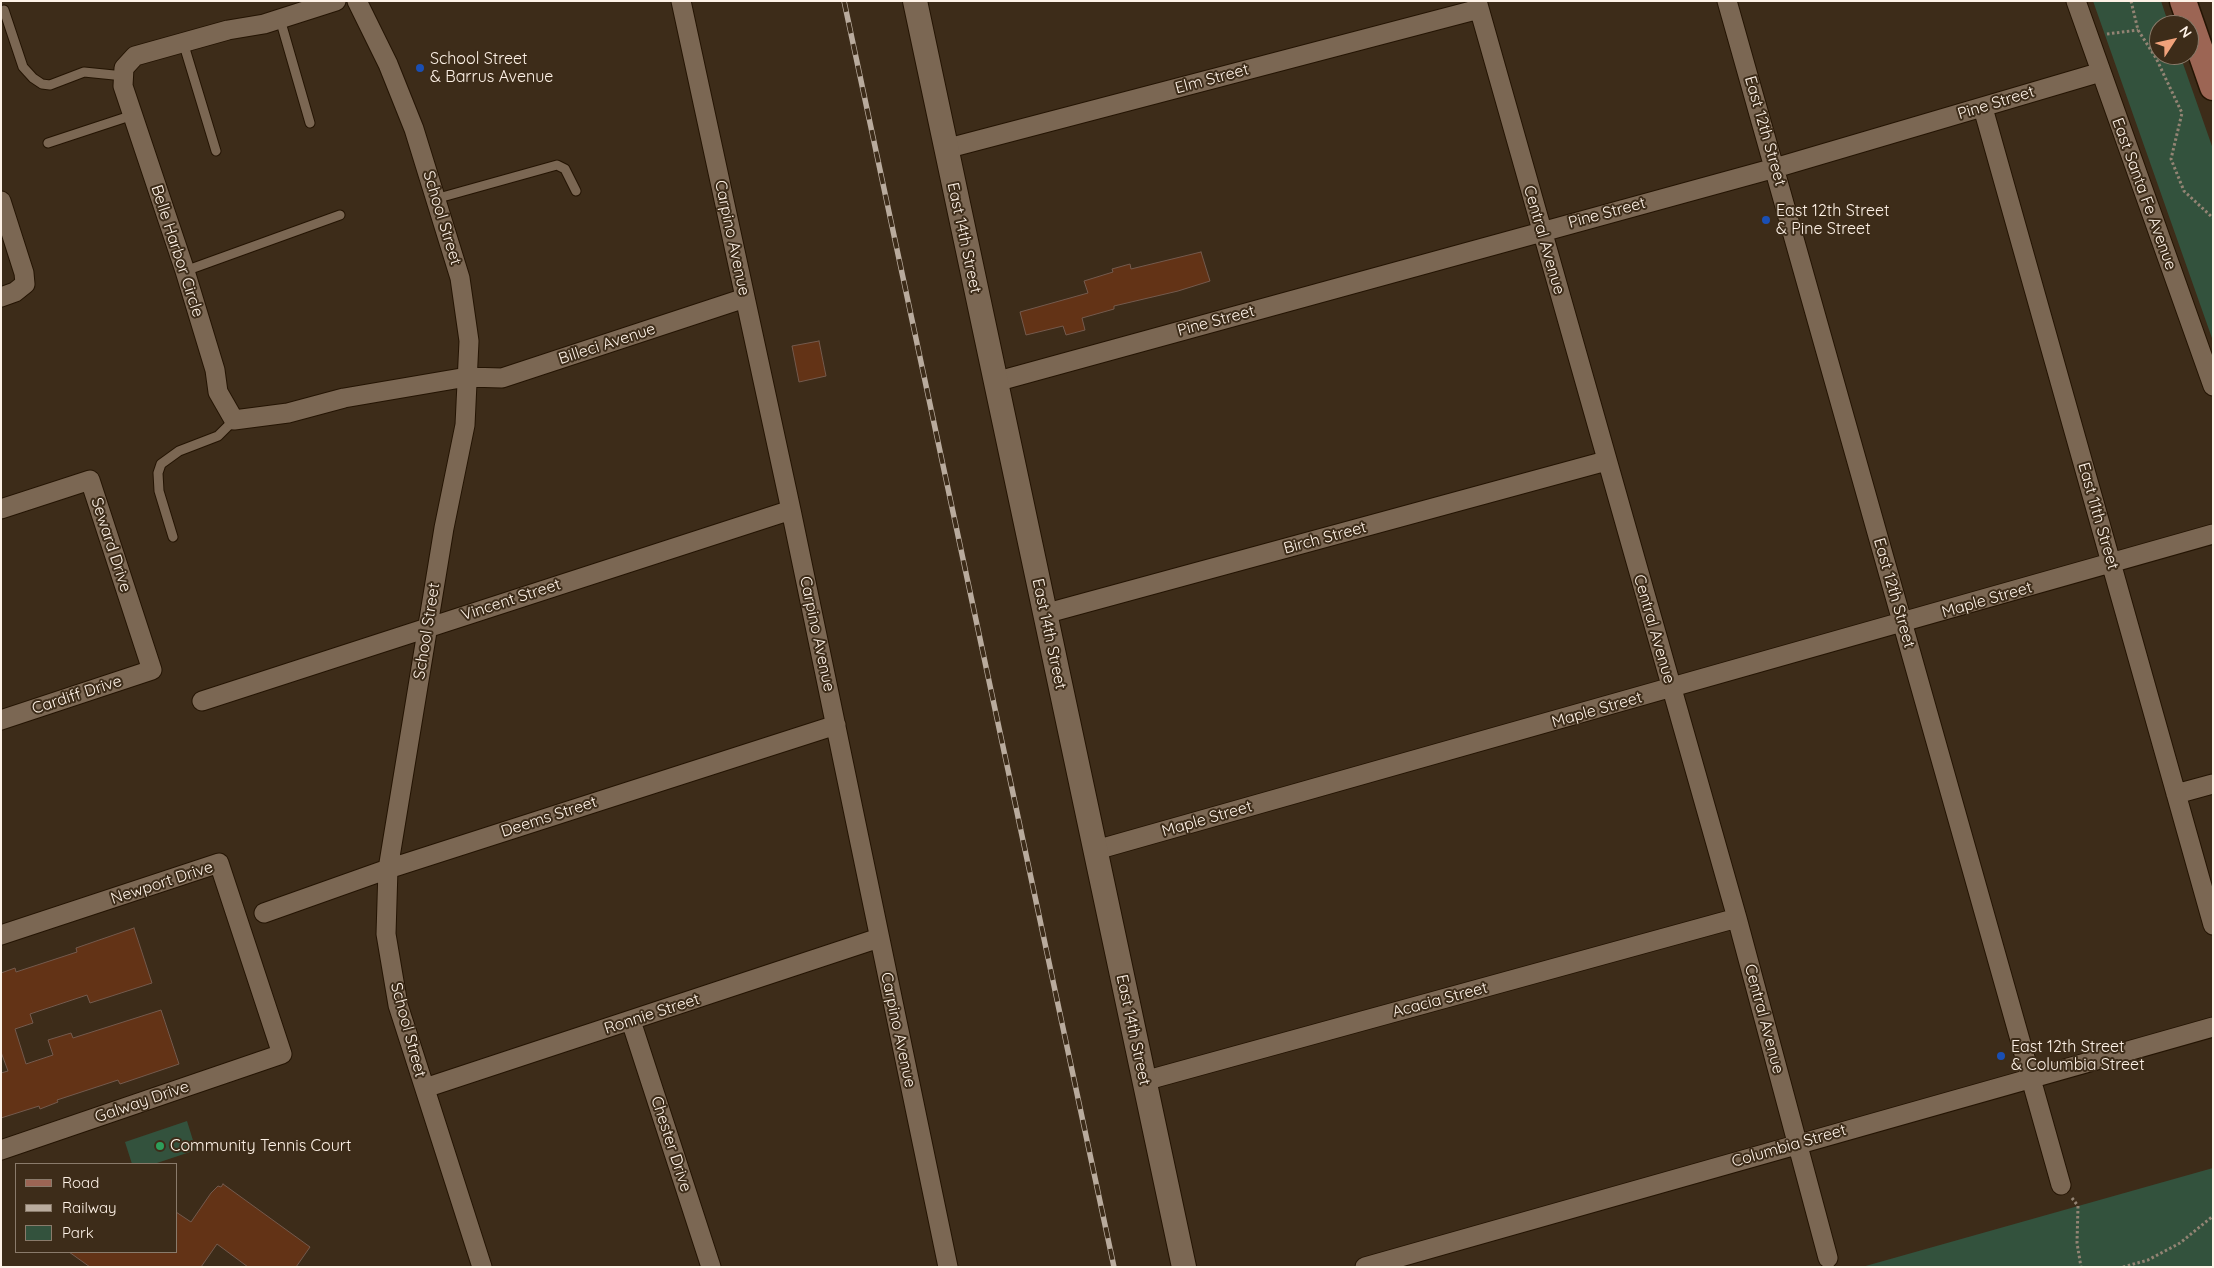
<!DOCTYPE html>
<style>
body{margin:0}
#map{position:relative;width:2214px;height:1268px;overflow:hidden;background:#3d2c19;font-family:Quicksand,sans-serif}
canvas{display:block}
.frame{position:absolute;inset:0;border:2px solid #fef2e7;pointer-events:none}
.legend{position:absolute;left:15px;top:1163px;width:162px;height:90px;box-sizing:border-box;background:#3d2c19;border:1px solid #8a7b6b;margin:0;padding:6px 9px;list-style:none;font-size:15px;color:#fef2e7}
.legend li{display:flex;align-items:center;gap:10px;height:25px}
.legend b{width:25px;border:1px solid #8a7b6b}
.north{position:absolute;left:2149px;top:15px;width:50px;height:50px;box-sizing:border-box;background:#3d2c19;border:1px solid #8a7b6b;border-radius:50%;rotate:55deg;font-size:14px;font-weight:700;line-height:20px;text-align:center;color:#fef2e7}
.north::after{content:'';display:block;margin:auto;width:18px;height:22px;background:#f1a27b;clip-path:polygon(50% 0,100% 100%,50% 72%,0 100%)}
</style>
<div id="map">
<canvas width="2214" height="1268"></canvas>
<div class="frame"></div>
<ul class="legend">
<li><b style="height:6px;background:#9c6554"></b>Road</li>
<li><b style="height:6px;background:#b9ab9d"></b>Railway</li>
<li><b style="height:14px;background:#33523d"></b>Park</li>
</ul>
<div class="north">N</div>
</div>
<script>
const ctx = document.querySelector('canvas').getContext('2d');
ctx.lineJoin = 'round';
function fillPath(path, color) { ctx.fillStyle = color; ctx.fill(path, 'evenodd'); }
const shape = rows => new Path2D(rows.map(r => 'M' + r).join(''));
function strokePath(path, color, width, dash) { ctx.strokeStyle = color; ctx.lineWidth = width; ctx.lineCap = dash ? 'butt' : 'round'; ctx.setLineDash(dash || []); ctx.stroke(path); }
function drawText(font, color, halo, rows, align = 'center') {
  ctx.font = font + ' Quicksand,sans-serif'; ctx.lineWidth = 4; ctx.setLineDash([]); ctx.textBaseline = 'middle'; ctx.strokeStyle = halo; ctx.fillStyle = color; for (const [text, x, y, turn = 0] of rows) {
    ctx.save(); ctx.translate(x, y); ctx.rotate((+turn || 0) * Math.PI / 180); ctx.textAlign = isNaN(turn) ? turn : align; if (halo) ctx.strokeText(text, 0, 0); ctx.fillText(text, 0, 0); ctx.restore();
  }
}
const green = shape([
 [2093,1,2161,1,2169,25,2159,25,2159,55,2180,55,2213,149,2213,341],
 [187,1121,196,1150,154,1164,132,1164,125,1142],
 [2213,1168,2213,1267,1862,1267]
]);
const building = shape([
 [1201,252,1210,281,1178,291,1114,306,1114,309,1082,318,1085,330,1066,335,1063,326,1026,335,1020,312,1088,293,1084,281,1113,272,1112,269,1130,264,1131,269,1201,252],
 [819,341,826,376,799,382,792,346,819,341],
 [134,928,152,983,90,1003,87,995,30,1014,33,1023,15,1029,26,1064,53,1055,48,1040,71,1033,73,1038,161,1010,179,1064,120,1084,118,1080,57,1100,58,1102,40,1109,39,1106,1,1118,1,1073,8,1071,1,1052,1,973,15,968,16,972,77,952,76,948,134,928],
 [223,1184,310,1247,296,1267,248,1267,217,1244,201,1267,90,1267,69,1252,176,1252,176,1212,191,1222,211,1193,218,1186,221,1187,223,1184]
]);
const path = shape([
 [2131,1,2138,30,2156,58,2182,113,2171,159,2184,191,2213,218],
 [2107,34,2138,30],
 [2072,1198,2078,1206,2077,1243,2081,1267],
 [2123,1267,2148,1260,2165,1251,2180,1243,2213,1216]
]);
const service = shape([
 [4,10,23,67,33,78,42,84,50,85,84,72,124,76],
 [280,19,310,123],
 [183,42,216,151],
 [48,143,133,115],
 [435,199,557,165,565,169,576,191],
 [185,271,340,215],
 [173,537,159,491,158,473,161,464,179,451,218,436,234,420]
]);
const minor = shape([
 [336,1,264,24,228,30,135,56,124,68,123,86,185,271,215,370,218,392,234,420,288,413,344,398,467,377,502,378,745,298],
 [357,1,388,64,414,129,460,278,469,341,465,425,444,528,388,869,386,934,398,1005,482,1267],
 [681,1,791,510,948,1267],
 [1477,1,1737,918,1828,1258],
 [1727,1,2061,1185],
 [2076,1,2213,386],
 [1983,108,2213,925],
 [945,149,1479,9],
 [1,201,24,273,25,284,15,292,1,297],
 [995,382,1775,168,2101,72],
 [1,509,90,480,152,670,1,720],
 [1044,614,1606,461],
 [202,701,791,510],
 [2176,794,2213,784],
 [1096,850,2213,534],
 [264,913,388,869,836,725],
 [1,935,219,863,282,1054,1,1150],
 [631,1021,711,1267],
 [1144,1081,1737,918],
 [425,1088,879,938],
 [1365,1267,2213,1027]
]);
const tertiary = shape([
 [915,1,1184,1267]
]);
const secondary = shape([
 [2183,1,2213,87]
]);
const rail = shape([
 [844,1,1114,1267]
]);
const markers = [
 [420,68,5,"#1a4fb4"],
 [1766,220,5,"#1a4fb4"],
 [2001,1056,5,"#1a4fb4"],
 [160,1146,5,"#2e9e5b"]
];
const poiNames = [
 ["School Street",430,59],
 ["& Barrus Avenue",430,77],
 ["East 12th Street",1776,211],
 ["& Pine Street",1776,229],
 ["East 12th Street",2011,1047],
 ["& Columbia Street",2011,1065],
 ["Community Tennis Court",170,1146]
];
const streetNames = [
 ["Elm Street",1212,79,-15],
 ["Pine Street",1996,103,-17],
 ["East 12th Street",1765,131,74],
 ["East Santa Fe Avenue",2144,194,70],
 ["Pine Street",1607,213,-15],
 ["School Street",442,218,73],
 ["Carpino Avenue",732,238,78],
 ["East 14th Street",964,238,78],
 ["Central Avenue",1544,240,74],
 ["Belle Harbor Circle",177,251,72],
 ["Pine Street",1216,321,-15],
 ["Billeci Avenue",607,344,-18],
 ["East 11th Street",2098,516,74],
 ["Birch Street",1325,538,-15],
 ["Seward Drive",111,545,72],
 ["East 12th Street",1894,593,74],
 ["Vincent Street",511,600,-18],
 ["Maple Street",1987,600,-16],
 ["Central Avenue",1654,629,74],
 ["School Street",427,631,-81],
 ["Carpino Avenue",817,634,78],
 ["East 14th Street",1049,634,78],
 ["Cardiff Drive",77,695,-18],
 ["Maple Street",1597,710,-16],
 ["Deems Street",549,817,-18],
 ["Maple Street",1207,819,-16],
 ["Newport Drive",162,883,-18],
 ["Acacia Street",1440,1000,-15],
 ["Ronnie Street",652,1014,-18],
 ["Central Avenue",1764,1019,75],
 ["School Street",408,1030,75],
 ["Carpino Avenue",898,1030,78],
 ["East 14th Street",1133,1030,78],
 ["Galway Drive",142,1102,-19],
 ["Chester Drive",671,1144,72],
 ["Columbia Street",1789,1146,-16]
];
fillPath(green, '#33523d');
fillPath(building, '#633316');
strokePath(building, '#745a4d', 1);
strokePath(service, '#241403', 11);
strokePath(minor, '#241403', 21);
strokePath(tertiary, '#241403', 26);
strokePath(secondary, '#241403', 29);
strokePath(path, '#938474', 3, [2.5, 2.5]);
strokePath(service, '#7b6753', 9);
strokePath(minor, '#7b6753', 19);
strokePath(tertiary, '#7b6753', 24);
strokePath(secondary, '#9c6554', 26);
strokePath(rail, '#b9ab9d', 5.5);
strokePath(rail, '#3d2c19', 4, [11]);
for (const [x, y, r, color] of markers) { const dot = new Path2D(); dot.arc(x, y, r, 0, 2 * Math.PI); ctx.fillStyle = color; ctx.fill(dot); strokePath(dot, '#3d2c19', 2); }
drawText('16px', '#fef2e7', '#3d2c19', poiNames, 'left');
drawText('16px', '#fef2e7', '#3d2c19', streetNames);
</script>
